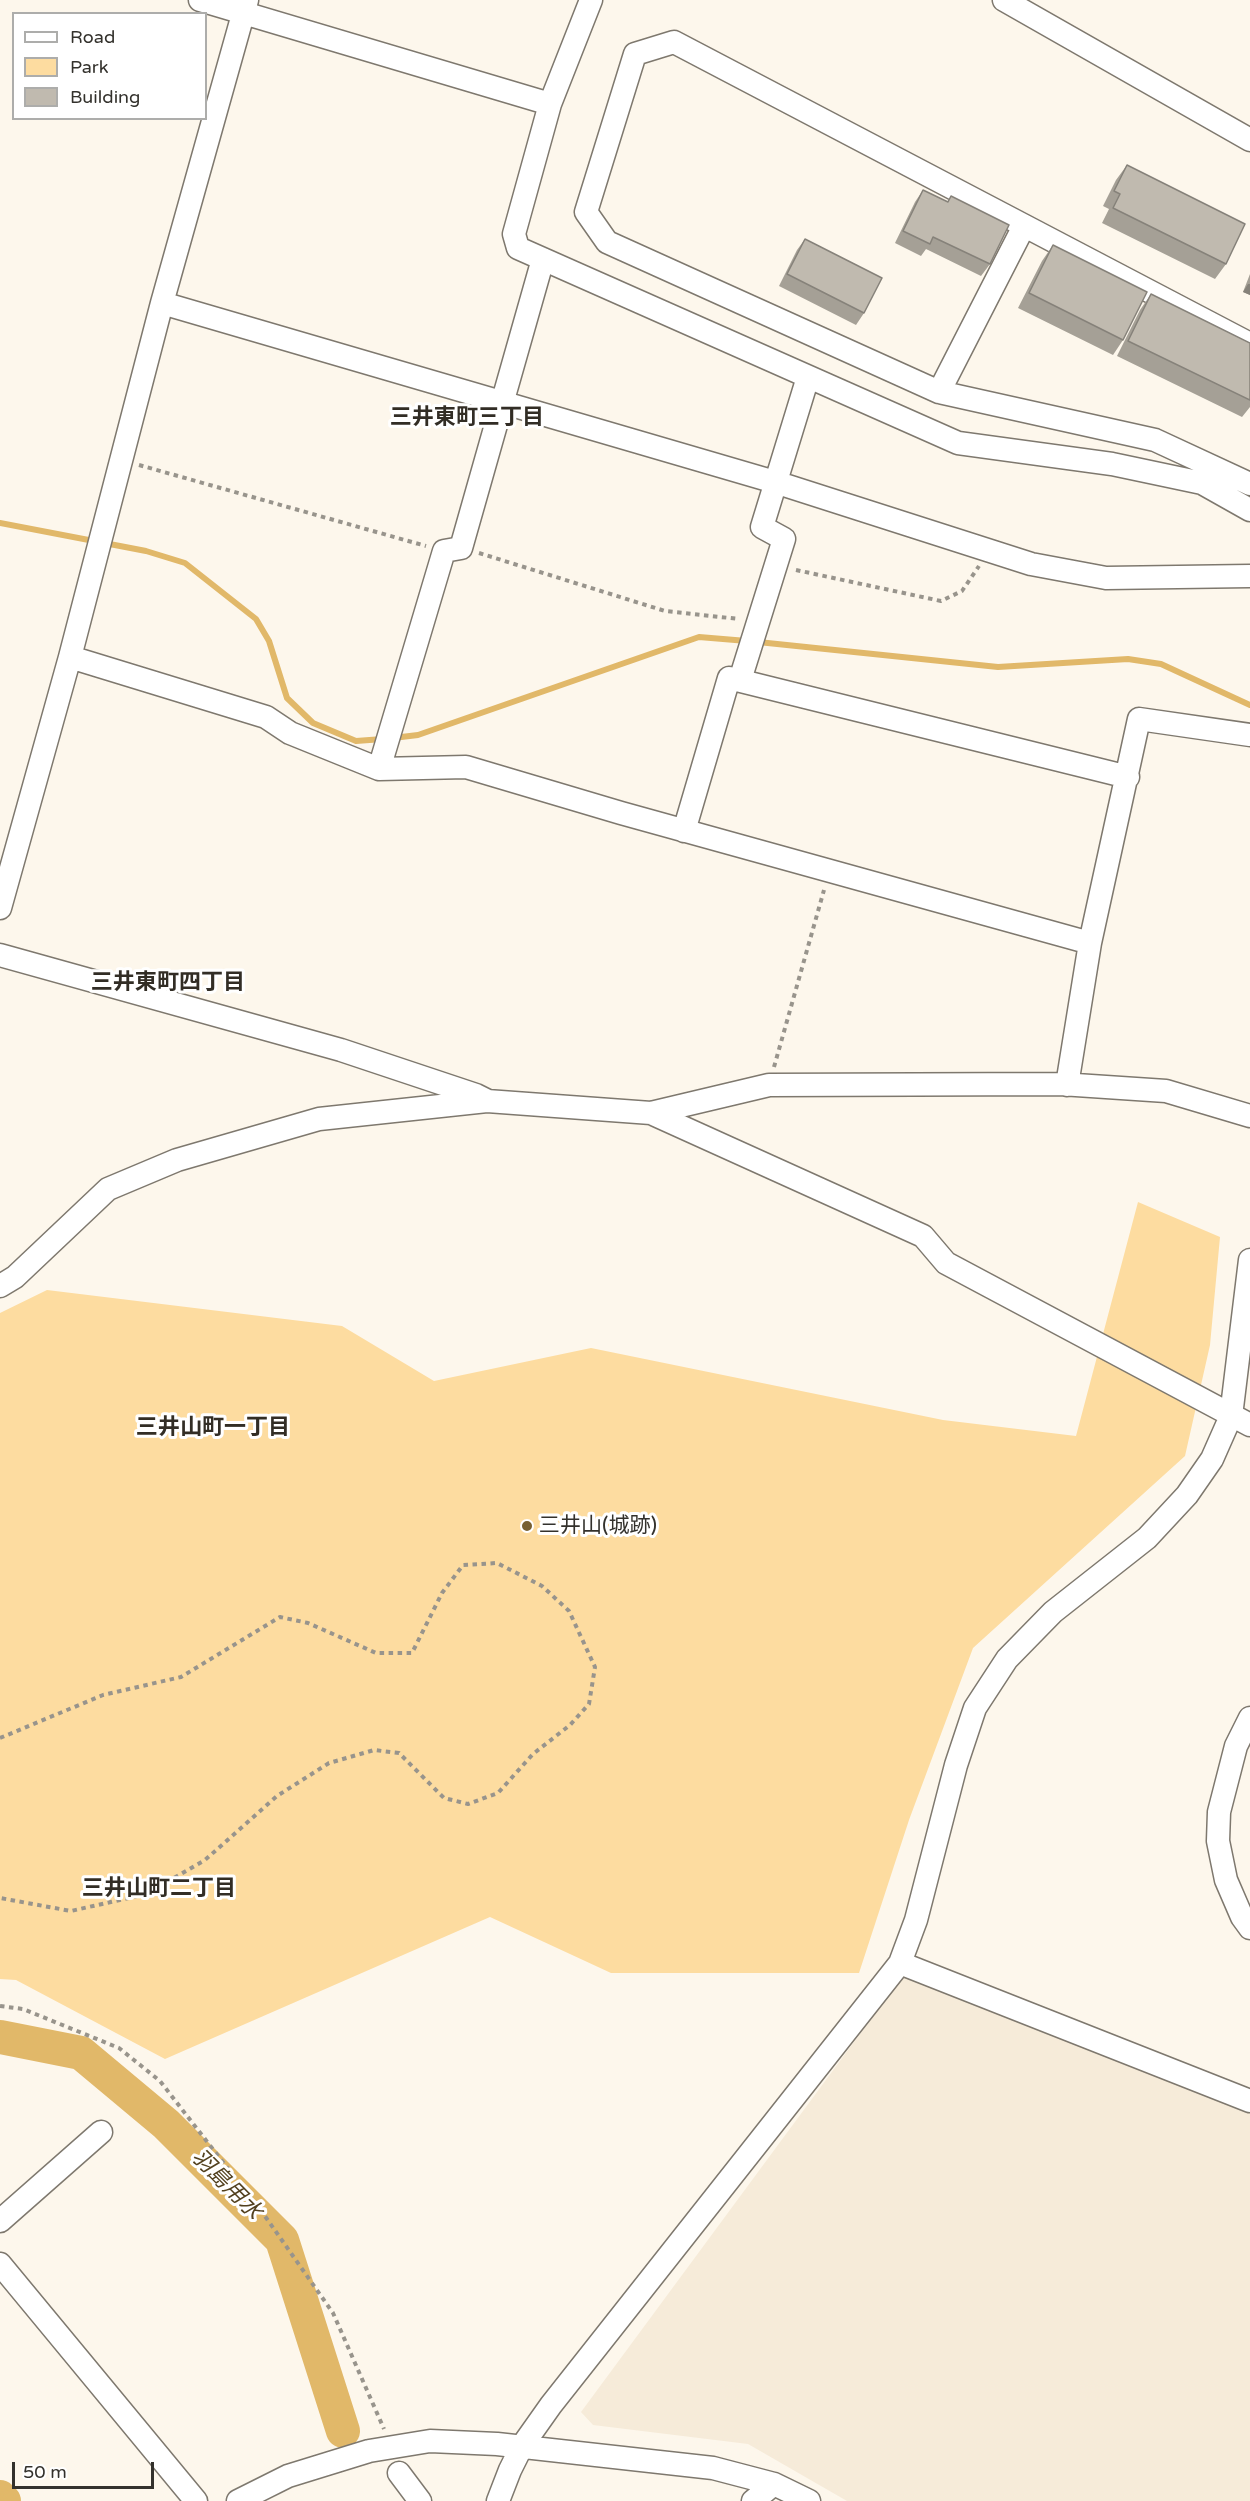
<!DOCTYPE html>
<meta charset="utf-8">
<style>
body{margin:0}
#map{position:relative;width:1250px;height:2501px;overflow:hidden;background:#fdf7ec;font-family:"Varela Round",sans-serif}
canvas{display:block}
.legend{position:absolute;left:12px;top:12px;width:195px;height:108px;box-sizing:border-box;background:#fff;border:2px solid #adadab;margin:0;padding:8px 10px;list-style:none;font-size:18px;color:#33312c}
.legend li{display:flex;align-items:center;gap:12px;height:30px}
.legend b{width:30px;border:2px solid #adadab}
.scale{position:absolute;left:12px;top:2462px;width:142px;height:27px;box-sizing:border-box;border:3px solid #33312c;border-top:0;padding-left:8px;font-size:18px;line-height:21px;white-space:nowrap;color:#33312c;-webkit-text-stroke:4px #fff;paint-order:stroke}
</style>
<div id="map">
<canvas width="1250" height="2501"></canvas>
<ul class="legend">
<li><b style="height:8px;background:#fff"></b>Road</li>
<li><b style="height:16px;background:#fddca0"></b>Park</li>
<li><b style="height:16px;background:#c0baaf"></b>Building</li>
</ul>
<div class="scale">50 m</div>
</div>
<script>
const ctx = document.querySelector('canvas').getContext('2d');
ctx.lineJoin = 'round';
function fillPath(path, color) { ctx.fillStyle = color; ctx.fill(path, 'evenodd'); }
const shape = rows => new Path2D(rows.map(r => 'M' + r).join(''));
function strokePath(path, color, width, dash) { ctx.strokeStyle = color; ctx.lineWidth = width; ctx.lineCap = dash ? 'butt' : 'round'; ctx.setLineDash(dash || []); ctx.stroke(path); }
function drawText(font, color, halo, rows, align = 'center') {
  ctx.font = font + ' "Varela Round","Noto Sans JP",sans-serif'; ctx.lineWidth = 6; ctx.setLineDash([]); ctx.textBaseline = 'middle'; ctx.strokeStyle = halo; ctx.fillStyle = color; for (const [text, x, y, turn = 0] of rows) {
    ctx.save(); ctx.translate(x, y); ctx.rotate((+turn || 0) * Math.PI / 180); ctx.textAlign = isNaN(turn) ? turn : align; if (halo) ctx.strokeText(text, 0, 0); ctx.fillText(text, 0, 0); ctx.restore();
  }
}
const built = shape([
 [907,1970,1250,2106,1250,2501,847,2501,748,2444,593,2425,581,2412]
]);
const green = shape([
 [1138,1202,1220,1237,1210,1345,1185,1456,973,1648,909,1820,859,1973,611,1973,490,1917,165,2059,16,1980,0,1979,0,1313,47,1290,342,1326,434,1381,591,1348,943,1420,1076,1436]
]);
const stream = shape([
 [0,523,146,551,185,563,256,619,269,641,287,698,313,723,356,741,383,739],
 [758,642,998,667,1128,659,1161,664,1250,705],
 [393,738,418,735,699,637,747,641]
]);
const river = shape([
 [0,2037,81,2053,166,2124,282,2240,343,2431],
 [0,2497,4,2501]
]);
const path = shape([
 [139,465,426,546],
 [479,553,665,611,739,619],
 [796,570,941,601,962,591,979,566],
 [774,1067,824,890],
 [0,1738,103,1695,181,1677,280,1617,308,1623,376,1653,412,1653,442,1593,463,1565,497,1563,542,1586,569,1611,595,1667,589,1704,570,1725,533,1754,498,1793,468,1804,444,1798,399,1753,374,1750,329,1763,277,1796,205,1860,146,1894,71,1911,0,1898],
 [0,2006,23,2009,119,2048,160,2081,267,2219,333,2313,384,2429]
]);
const minor = shape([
 [200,0,550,104],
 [591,0,550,104,514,234,518,248,958,443,1112,464,1202,483,1250,510],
 [1004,0,1250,140],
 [162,303,775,482,1031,564,1106,578,1250,576],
 [1250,344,674,42,635,54,586,212,607,242,939,392,1155,440,1250,484],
 [939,392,1024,226],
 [70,657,266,717,290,733,379,769,466,767,621,813,1090,943],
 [740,680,784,539,762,527,808,377],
 [379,769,444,551,461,548,543,259],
 [684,831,729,678,1128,777],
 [0,908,70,657,162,303,247,0],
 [0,955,341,1050,476,1095,486,1100],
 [1067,1085,1090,943,1139,719,1250,735],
 [651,1113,923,1236,946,1263,1250,1425],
 [0,1286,15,1277,108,1189,177,1160,319,1119,487,1101,651,1113,769,1085,1061,1084,1166,1091,1250,1116],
 [1250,1718,1236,1746,1219,1812,1218,1841,1226,1880,1242,1917,1250,1928],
 [900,1963,1250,2101],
 [0,2221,101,2132],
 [0,2264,196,2501],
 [399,2473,420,2501],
 [238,2501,288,2476,369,2451,430,2441,497,2444,713,2468,774,2484,809,2501],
 [498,2501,510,2470,522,2446,551,2405,900,1963,916,1920,956,1765,975,1708,1007,1659,1053,1612,1147,1538,1187,1495,1212,1459,1231,1416,1250,1260],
 [753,2501,774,2484]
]);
const wall = shape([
 [1127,165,1226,264,1215,279,1102,223,1109,209,1103,206,1116,180],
 [923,190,947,202,951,196,990,264,981,276,926,249,921,256,895,243,915,202],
 [805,239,864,313,856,325,779,286,797,250],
 [1053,245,1123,340,1113,355,1018,308,1042,261],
 [1250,274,1250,295,1243,292],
 [1151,294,1250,343,1250,407,1242,417,1117,356,1140,310]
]);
const shadedWall = shape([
 [1248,284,1250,284,1250,295,1243,292]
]);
const building = shape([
 [1127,165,1245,224,1226,264,1113,208,1120,194,1114,191,1127,165],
 [923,190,948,202,951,196,1009,225,990,264,933,237,930,244,903,231,923,190],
 [805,239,882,278,864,313,787,274,805,239],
 [1053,245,1147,292,1123,340,1029,293,1053,245],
 [1151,294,1250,343,1250,400,1128,341,1151,294]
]);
const markers = [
 [527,1526,6,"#775f30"]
];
const poiNames = [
 ["三井山(城跡)",539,1526]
];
const neighbourhoodNames = [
 ["三井東町三丁目",467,418],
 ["三井東町四丁目",168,983],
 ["三井山町一丁目",213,1428],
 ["三井山町二丁目",159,1889]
];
const waterNames = [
 ["羽島用水",226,2185,45]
];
fillPath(built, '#f6ebd9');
fillPath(green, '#fddca0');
strokePath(stream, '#e1b869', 6);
strokePath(river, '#e1b869', 34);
strokePath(minor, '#7e786e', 25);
strokePath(path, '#98948c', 4, [4.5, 4.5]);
strokePath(minor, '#fff', 22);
fillPath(wall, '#a5a096');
fillPath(shadedWall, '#86827a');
fillPath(building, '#c0baaf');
strokePath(building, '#86827a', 1.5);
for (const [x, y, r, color] of markers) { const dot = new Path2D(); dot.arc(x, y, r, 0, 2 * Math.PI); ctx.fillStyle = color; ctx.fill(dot); strokePath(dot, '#fff', 2); }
drawText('21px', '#33312c', '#fff', poiNames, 'left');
drawText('bold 22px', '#322d25', '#fff', neighbourhoodNames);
drawText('italic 22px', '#53411f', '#fff', waterNames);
</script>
